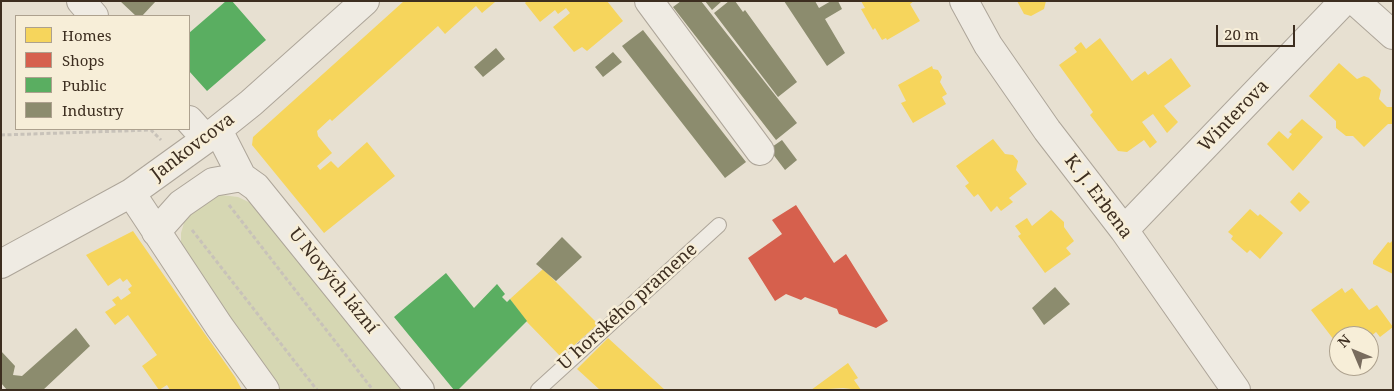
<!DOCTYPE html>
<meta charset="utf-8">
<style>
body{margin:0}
#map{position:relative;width:1394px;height:391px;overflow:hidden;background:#e7e0d1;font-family:"Noto Serif",serif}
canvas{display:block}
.frame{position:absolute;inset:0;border:2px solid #3d2e20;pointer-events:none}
.legend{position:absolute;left:15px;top:15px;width:175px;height:115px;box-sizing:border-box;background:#f7eed8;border:1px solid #ada18e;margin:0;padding:6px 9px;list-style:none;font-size:15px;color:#3d2e20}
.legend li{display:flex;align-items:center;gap:10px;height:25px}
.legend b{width:25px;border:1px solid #ada18e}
.north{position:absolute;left:1329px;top:326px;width:50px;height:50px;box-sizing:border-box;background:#f7eed8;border:1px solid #ada18e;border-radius:50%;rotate:315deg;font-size:14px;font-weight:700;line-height:20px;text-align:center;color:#3d2e20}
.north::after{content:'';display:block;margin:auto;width:18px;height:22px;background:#786c5e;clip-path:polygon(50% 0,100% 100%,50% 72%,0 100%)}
.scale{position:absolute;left:1216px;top:25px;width:79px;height:22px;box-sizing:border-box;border:2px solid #3d2e20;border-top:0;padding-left:6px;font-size:15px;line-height:18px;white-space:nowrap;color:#3d2e20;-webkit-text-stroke:4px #f7eed8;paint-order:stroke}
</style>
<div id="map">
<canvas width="1394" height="391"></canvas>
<div class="frame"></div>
<ul class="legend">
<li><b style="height:14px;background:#f6d55c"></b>Homes</li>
<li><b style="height:14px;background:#d6604d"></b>Shops</li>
<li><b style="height:14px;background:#5aae61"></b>Public</li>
<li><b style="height:14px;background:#8c8c6e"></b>Industry</li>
</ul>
<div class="north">N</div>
<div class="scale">20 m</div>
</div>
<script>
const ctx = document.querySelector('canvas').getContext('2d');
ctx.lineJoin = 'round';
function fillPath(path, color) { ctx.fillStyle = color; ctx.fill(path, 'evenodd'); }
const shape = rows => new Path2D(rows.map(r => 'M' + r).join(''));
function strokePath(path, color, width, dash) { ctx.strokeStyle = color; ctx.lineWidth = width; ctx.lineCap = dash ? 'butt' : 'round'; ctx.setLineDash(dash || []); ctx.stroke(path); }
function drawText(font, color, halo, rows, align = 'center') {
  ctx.font = font + ' "Noto Serif",serif'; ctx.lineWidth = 5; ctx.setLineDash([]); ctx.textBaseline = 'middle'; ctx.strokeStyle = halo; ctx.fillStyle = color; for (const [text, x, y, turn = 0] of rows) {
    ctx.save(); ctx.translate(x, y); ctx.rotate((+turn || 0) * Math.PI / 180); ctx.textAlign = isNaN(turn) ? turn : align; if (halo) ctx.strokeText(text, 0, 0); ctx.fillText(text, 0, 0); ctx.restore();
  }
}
const green = shape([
 [221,195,238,197,255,205,406,390,280,390,238,331,181,247,181,233,186,216,207,198]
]);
const homes = shape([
 [404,1,495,2,482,13,476,6,445,34,438,26,332,121,330,119,317,131,318,136,332,153,317,166,320,170,331,161,338,168,367,142,395,176,324,233,252,145,253,137],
 [527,1,607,1,623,21,587,51,582,47,574,52,553,27,570,13,566,8,558,14,555,10,540,22,525,3],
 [861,1,914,1,910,4,920,21,887,40,886,38,882,40,875,28,873,30,861,9,865,8],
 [1017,1,1046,1,1044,9,1031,16,1024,14],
 [1100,38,1132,81,1145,71,1148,75,1171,58,1191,86,1164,106,1178,122,1167,133,1153,114,1142,122,1157,142,1150,148,1144,140,1127,152,1118,151,1090,115,1093,112,1059,65,1077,52,1074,48,1081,42,1086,49],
 [1339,63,1357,79,1364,76,1369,78,1381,90,1379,99,1387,107,1393,107,1393,124,1388,124,1364,147,1353,136,1346,136,1336,128,1336,121,1309,96],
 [932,66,933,69,938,70,942,77,940,82,947,94,942,97,946,104,913,123,901,103,906,101,898,85],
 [1302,119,1323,137,1293,171,1267,144,1279,131,1288,139,1292,134,1289,132],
 [993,139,1005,154,1013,155,1018,161,1016,170,1027,184,1009,198,1013,202,1001,211,997,206,991,212,978,194,974,197,965,186,969,183,956,166],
 [1299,192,1310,202,1300,212,1290,202],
 [1250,209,1258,216,1260,214,1283,233,1260,259,1250,250,1247,253,1231,239,1233,236,1228,232],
 [1051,210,1064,222,1064,227,1074,241,1066,248,1071,254,1045,273,1018,236,1021,234,1015,226,1027,218,1032,226],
 [133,231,235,377,242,390,170,390,167,385,159,390,142,366,157,355,128,315,115,325,105,312,116,305,112,300,118,296,121,300,131,293,128,289,132,286,127,279,123,282,120,278,108,286,86,255],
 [1393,240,1393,274,1373,264,1373,261,1388,242,1390,243],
 [543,269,598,324,561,357,527,322,510,299],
 [1342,288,1345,293,1352,288,1369,310,1377,305,1393,327,1380,337,1376,332,1369,338,1369,336,1339,336,1339,355,1332,351,1331,345,1334,340,1311,310],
 [608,338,665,390,600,390,577,369],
 [848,363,858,378,854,380,861,390,843,388,811,390]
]);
const shops = shape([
 [796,205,834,263,846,254,888,321,876,328,839,314,837,309,805,297,801,300,786,294,775,301,748,258,782,234,772,220]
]);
const public = shape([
 [226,1,232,1,266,40,207,91,189,71,189,33],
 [446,273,474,308,497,284,505,294,502,297,507,302,510,299,527,321,458,390,454,390,394,317]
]);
const industry = shape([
 [120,1,156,1,142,16,136,16],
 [681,1,701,1,797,123,776,140,673,7],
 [705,1,722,1,712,10],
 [729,1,735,1,743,12,745,10,797,82,778,97,714,13],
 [784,1,815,1,819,8,831,1,838,1,842,9,825,19,845,53,827,66],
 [643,30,746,162,725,178,622,46],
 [496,48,505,59,483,77,474,67],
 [613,52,622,62,603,77,595,67],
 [782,140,797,160,785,170,769,149],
 [562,237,582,257,556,281,536,264],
 [1055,287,1070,304,1044,325,1032,308],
 [76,328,90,346,43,390,7,390,1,383,1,351,15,366,13,375,22,376]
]);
const path = shape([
 [1,135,151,130,161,140],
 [229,205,373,390],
 [192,230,317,390]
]);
const lane = shape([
 [538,390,719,225]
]);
const street = shape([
 [81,1,94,16],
 [649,1,760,151],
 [964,1,988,45,1047,130,1124,230,1236,390],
 [1355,1,1393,35],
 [189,120,206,139],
 [218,130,242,177],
 [131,193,219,326,265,390],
 [1124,230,1344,1],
 [156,232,181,204,213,182,242,177,256,187,420,390],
 [1,264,131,193,206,139,251,103,365,1]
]);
const streetNames = [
 ["Winterova",1234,116,-46],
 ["Jankovcova",193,147,-37],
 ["K. J. Erbena",1098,197,53],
 ["U Nových lázní",333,281,51],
 ["U horského pramene",628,307,-42]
];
fillPath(green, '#d6d7b3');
fillPath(homes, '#f6d55c');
fillPath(shops, '#d6604d');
fillPath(public, '#5aae61');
fillPath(industry, '#8c8c6e');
strokePath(lane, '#ada599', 16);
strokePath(street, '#ada599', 30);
strokePath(path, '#c8c2b9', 3, [4, 2.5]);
strokePath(lane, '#efebe3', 14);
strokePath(street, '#efebe3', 28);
drawText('18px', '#3d2e20', '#f7eed8', streetNames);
</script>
